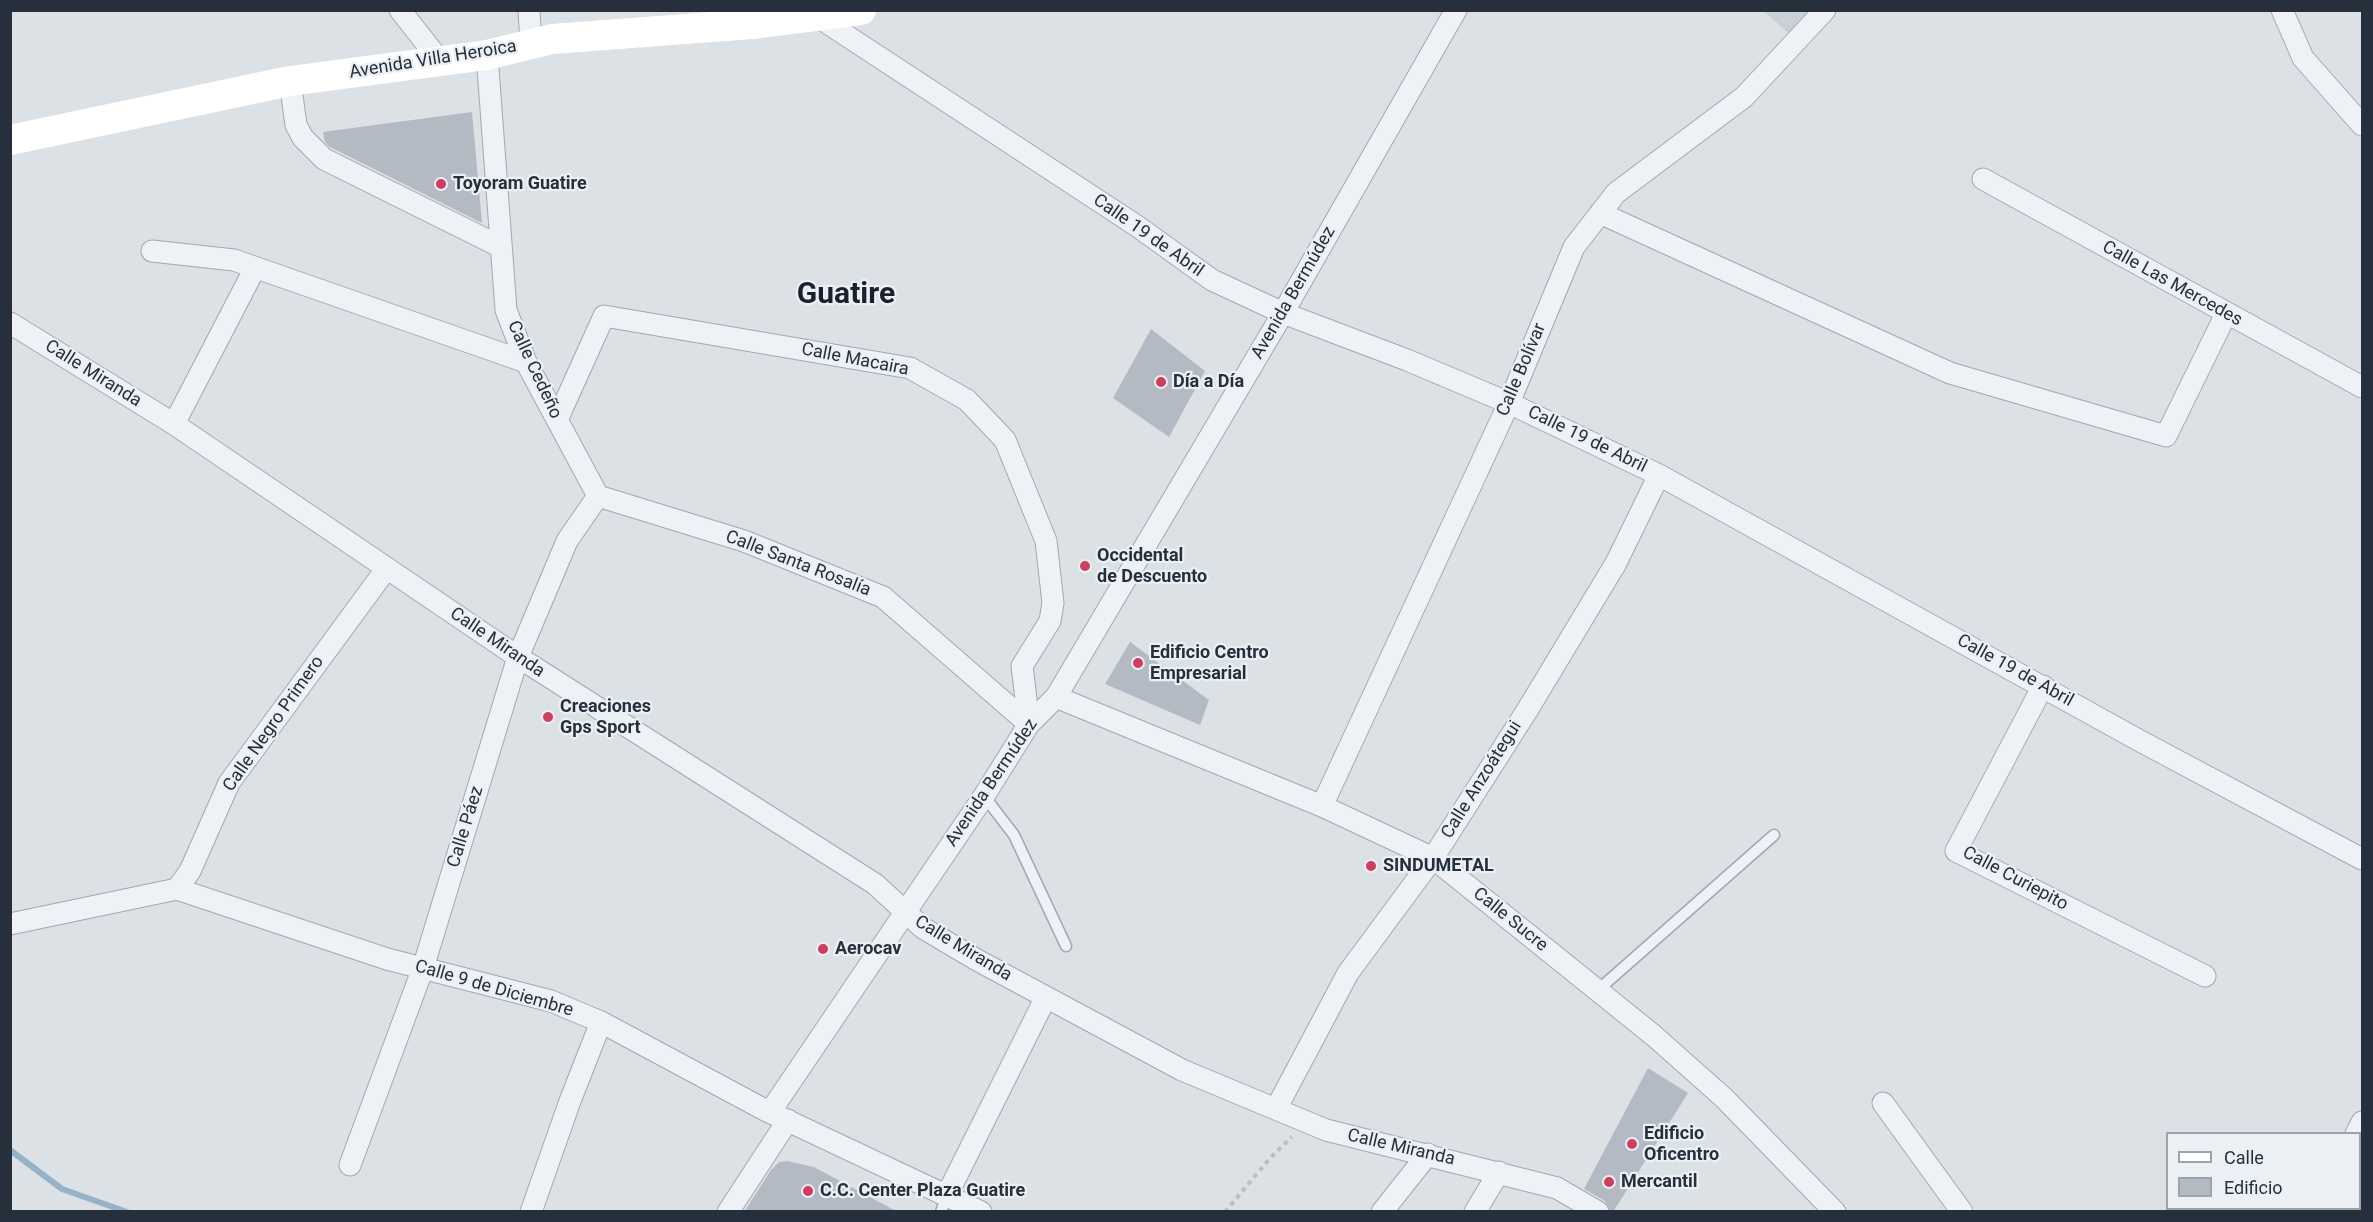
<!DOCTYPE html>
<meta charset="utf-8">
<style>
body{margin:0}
#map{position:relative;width:2373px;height:1222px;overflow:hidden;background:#dce1e6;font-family:Roboto,sans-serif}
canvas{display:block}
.frame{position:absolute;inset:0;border:12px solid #25303c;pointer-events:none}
.legend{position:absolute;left:2166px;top:1132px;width:195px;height:78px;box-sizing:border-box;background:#ebf0f4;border:2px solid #9ca3aa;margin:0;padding:8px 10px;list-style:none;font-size:18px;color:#25303c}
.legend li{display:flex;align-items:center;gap:12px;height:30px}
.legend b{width:30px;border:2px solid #9ca3aa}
</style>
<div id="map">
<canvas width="2373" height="1222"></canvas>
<div class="frame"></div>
<ul class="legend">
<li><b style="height:8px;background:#fff"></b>Calle</li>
<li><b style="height:16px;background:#b3bac3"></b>Edificio</li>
</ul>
</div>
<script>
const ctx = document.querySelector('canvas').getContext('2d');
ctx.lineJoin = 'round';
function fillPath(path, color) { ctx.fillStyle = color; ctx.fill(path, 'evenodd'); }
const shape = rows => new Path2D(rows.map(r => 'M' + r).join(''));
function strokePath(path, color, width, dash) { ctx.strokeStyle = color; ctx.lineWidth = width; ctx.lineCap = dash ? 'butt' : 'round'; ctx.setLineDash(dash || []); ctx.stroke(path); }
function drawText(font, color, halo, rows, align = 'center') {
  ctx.font = font + ' Roboto,sans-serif'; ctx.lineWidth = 4.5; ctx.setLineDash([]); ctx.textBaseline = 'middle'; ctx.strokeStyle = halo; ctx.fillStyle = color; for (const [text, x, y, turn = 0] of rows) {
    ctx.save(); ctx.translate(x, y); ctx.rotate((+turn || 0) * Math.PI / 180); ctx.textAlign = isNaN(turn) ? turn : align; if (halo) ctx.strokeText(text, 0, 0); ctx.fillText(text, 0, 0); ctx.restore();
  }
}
const built = shape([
 [1764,11,1811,11,1789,34]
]);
const stream = shape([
 [10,1150,62,1189,127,1212]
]);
const building = shape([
 [472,112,482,223,330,147,325,142,323,132],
 [1151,329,1205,371,1169,437,1113,398],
 [1130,642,1209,700,1200,725,1105,684],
 [1648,1068,1688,1093,1613,1212,1611,1212,1605,1201,1584,1189],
 [787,1161,814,1167,898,1212,744,1212,771,1170,779,1162]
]);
const path = shape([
 [1225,1212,1271,1157,1292,1137]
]);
const service = shape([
 [984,796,1014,835,1066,946],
 [1598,990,1774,835],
 [941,1212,947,1195]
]);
const minor = shape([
 [400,10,440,61],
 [529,10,531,44],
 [2282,10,2303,58,2362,125],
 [818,17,1137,226,1212,280,1283,313,1407,360,1509,403,1659,475,2142,742,2362,859],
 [487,55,506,310,526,362,598,496],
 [290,81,296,125,303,138,324,159,501,247],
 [1983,179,2362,387],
 [1600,213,1950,373,2166,436,2226,314],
 [152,251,234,260,526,362],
 [10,323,174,424,518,657,875,884,923,928,977,960,1182,1070,1326,1130,1557,1188,1598,1212],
 [557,420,604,316,910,368,967,400,1005,440,1046,541,1053,603,1050,621,1022,666,1029,724],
 [174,424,255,268],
 [598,496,744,541,883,597,1029,724],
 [2043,686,1956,851,2205,976],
 [1056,697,1322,806,1433,858,1653,1035,1724,1098,1835,1212],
 [1322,806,1509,403,1574,247,1616,193,1744,97,1825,10],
 [177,889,190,871,229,783,387,568],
 [10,924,177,889,387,959,551,1001,601,1022,765,1110,981,1212],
 [1883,1103,1962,1212],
 [1276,1109,1348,973,1433,858,1528,709,1616,563,1659,475],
 [770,1112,984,796,1029,724,1056,697,1283,313,1456,10],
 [2356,1134,2362,1122],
 [350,1165,423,968,518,657,567,541,598,496],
 [947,1195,1046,997],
 [531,1212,570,1101,601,1022],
 [728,1212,788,1120],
 [1382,1212,1428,1154],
 [1475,1212,1499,1172],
 [2302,1212,2304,1208]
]);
const secondary = shape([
 [10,140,290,81,487,55,552,39,752,24,861,10]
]);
const markers = [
 [441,184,6,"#cf3d60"],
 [1161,382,6,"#cf3d60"],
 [1085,566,6,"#cf3d60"],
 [1138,663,6,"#cf3d60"],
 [548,717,6,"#cf3d60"],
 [1371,866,6,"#cf3d60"],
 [823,949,6,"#cf3d60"],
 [1632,1144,6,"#cf3d60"],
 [1609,1182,6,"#cf3d60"],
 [808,1191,6,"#cf3d60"]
];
const streetNames = [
 ["Avenida Villa Heroica",433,60,-9],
 ["Calle 19 de Abril",1148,236,35],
 ["Calle Las Mercedes",2172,284,29],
 ["Avenida Bermúdez",1294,293,-60],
 ["Calle Macaira",855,360,11],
 ["Calle Cedeño",534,370,65],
 ["Calle Bolívar",1522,370,-67],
 ["Calle Miranda",93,374,32],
 ["Calle 19 de Abril",1587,440,26],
 ["Calle Santa Rosalía",798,564,21],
 ["Calle Miranda",497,643,34],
 ["Calle 19 de Abril",2015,671,29],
 ["Calle Negro Primero",274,724,-55],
 ["Calle Anzoátegui",1482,780,-58],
 ["Avenida Bermúdez",992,783,-56],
 ["Calle Páez",466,827,-73],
 ["Calle Curiepito",2015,879,28],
 ["Calle Sucre",1510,920,39],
 ["Calle Miranda",963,949,31],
 ["Calle 9 de Diciembre",494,989,16],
 ["Calle Miranda",1401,1148,13]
];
const poiNames = [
 ["Toyoram Guatire",453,184],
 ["Día a Día",1173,382],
 ["Occidental",1097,556],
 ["de Descuento",1097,577],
 ["Edificio Centro",1150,653],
 ["Empresarial",1150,674],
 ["Creaciones",560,707],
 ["Gps Sport",560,728],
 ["SINDUMETAL",1383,866],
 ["Aerocav",835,949],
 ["Edificio",1644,1134],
 ["Oficentro",1644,1155],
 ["Mercantil",1621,1182],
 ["C.C. Center Plaza Guatire",820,1191]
];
const townNames = [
 ["Guatire",846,295]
];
fillPath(built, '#cad0d8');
strokePath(stream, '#96b2c7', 6);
fillPath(building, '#b3bac3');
strokePath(service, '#a1a8b0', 13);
strokePath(minor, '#a1a8b0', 23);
strokePath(path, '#babfc5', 4, [4.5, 4.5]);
strokePath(service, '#eef1f5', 10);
strokePath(minor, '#eef1f5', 21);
strokePath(secondary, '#fff', 30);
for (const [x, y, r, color] of markers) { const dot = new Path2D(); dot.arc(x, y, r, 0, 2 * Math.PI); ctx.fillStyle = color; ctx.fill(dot); strokePath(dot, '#ebf0f4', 2); }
drawText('18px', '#25303c', '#ebf0f4', streetNames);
drawText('bold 18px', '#25303c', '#ebf0f4', poiNames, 'left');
drawText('bold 30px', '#18212d', '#ebf0f4', townNames);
</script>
